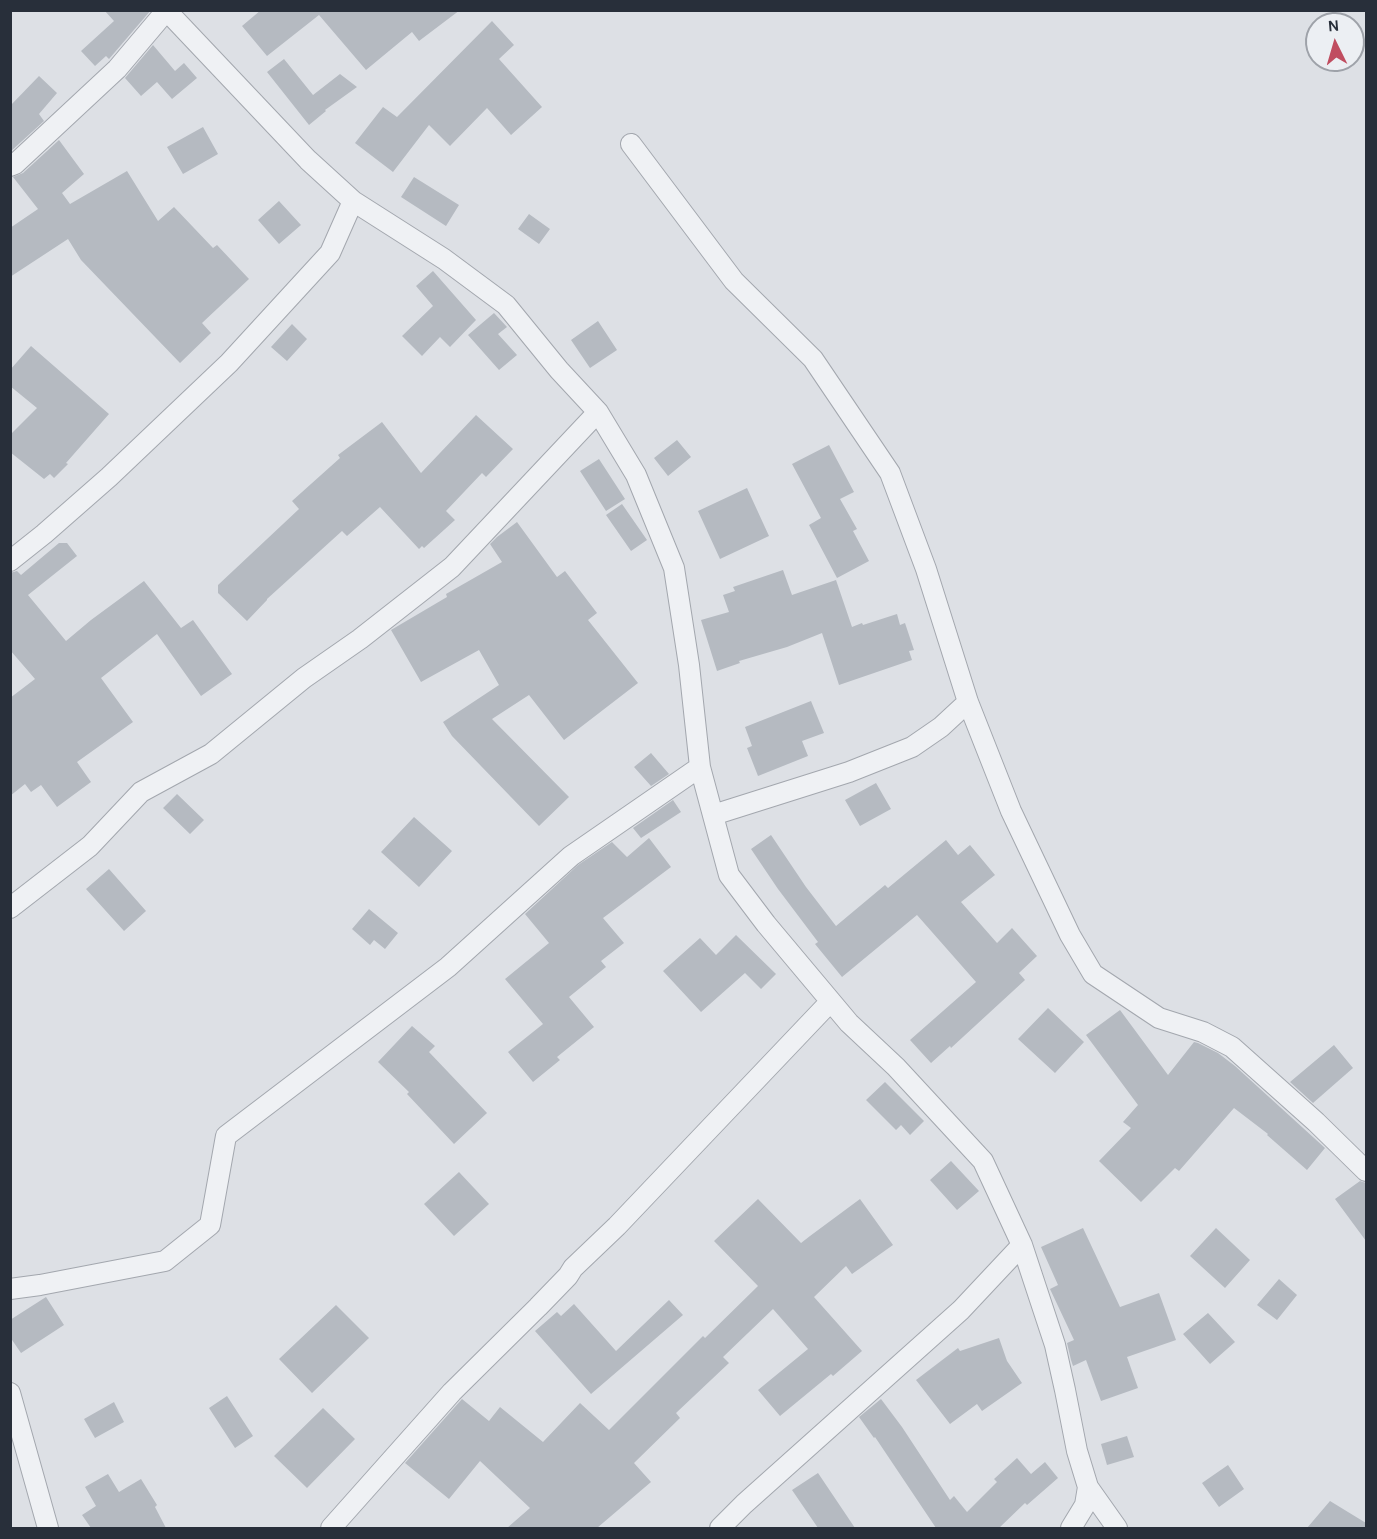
<!DOCTYPE html>
<style>
body{margin:0}
#map{position:relative;width:1377px;height:1539px;overflow:hidden;background:#dde0e5;font-family:Karla,sans-serif}
canvas{display:block}
.frame{position:absolute;inset:0;border:12px solid #282f3a;pointer-events:none}
.north{position:absolute;left:1305px;top:12px;width:60px;height:60px;box-sizing:border-box;background:#eceff3;border:2px solid #9ea2a9;border-radius:50%;rotate:355deg;font-size:16px;font-weight:700;line-height:24px;text-align:center;color:#282f3a}
.north::after{content:'';display:block;margin:auto;width:21px;height:27px;background:#c04d60;clip-path:polygon(50% 0,100% 100%,50% 72%,0 100%)}
</style>
<div id="map">
<canvas width="1377" height="1539"></canvas>
<div class="frame"></div>
<div class="north">N</div>
</div>
<script>
const ctx = document.querySelector('canvas').getContext('2d');
ctx.lineJoin = 'round';
function fillPath(path, color) { ctx.fillStyle = color; ctx.fill(path, 'evenodd'); }
const shape = rows => new Path2D(rows.map(r => 'M' + r).join(''));
function strokePath(path, color, width, dash) { ctx.strokeStyle = color; ctx.lineWidth = width; ctx.lineCap = dash ? 'butt' : 'round'; ctx.setLineDash(dash || []); ctx.stroke(path); }
const building = shape([
 [104,10,151,10,109,59,106,56,95,66,81,51,114,21],
 [261,10,460,10,419,41,412,32,366,70,319,15,267,56,242,26],
 [492,21,514,45,499,59,542,107,511,135,487,108,450,146,429,125,393,172,355,143,383,107,397,117],
 [153,45,175,71,184,63,197,78,172,99,157,82,141,96,125,78],
 [284,59,313,95,340,74,357,87,325,110,326,111,309,125,267,72],
 [39,76,57,93,39,114,44,121,10,152,10,106],
 [203,127,218,154,183,174,167,147],
 [59,140,84,174,62,193,70,204,127,171,158,221,174,207,213,248,217,245,249,279,202,323,211,333,180,363,81,260,68,239,10,277,10,228,38,209,13,177,23,173],
 [414,177,459,205,446,226,401,197],
 [279,201,301,225,279,244,258,220],
 [529,214,550,229,539,244,518,229],
 [433,271,476,320,450,347,440,337,422,356,402,336,433,306,416,286],
 [494,313,507,327,498,334,517,355,499,370,468,335],
 [598,321,617,350,590,368,571,340],
 [292,324,307,339,287,361,271,347],
 [31,346,109,414,66,463,68,464,54,478,50,474,44,479,10,452,10,435,37,408,10,386,10,370],
 [476,415,513,449,486,477,482,473,446,511,455,520,424,548,422,546,419,549,380,507,347,536,342,531,267,599,267,600,247,621,218,593,218,585,299,509,292,501,340,458,338,455,382,422,421,473],
 [677,440,691,457,668,476,654,458],
 [829,445,854,492,840,499,857,529,853,531,869,561,837,578,809,525,821,518,792,464],
 [599,459,625,499,606,511,580,471],
 [747,488,769,536,720,559,698,511],
 [622,504,647,540,631,551,606,515],
 [517,522,557,577,565,571,597,613,588,620,638,683,564,740,529,695,492,719,569,797,539,826,452,736,443,722,499,685,479,650,421,682,391,630,447,597,446,594,502,562,490,544,497,537],
 [59,543,67,543,77,556,28,595,66,641,91,620,144,581,181,628,193,620,232,674,201,696,157,634,101,678,133,722,77,762,91,782,57,807,41,785,31,792,25,784,10,796,10,698,35,679,10,650,10,573,17,571,21,575],
 [783,570,792,595,836,580,852,627,862,623,863,625,897,614,900,625,905,623,914,650,909,651,912,660,839,685,822,633,787,647,739,661,740,663,717,671,701,620,729,612,723,595,735,591,733,587],
 [811,701,824,733,802,741,808,756,758,776,747,748,752,746,745,727],
 [651,753,669,774,651,786,634,767],
 [876,783,891,809,860,826,845,800],
 [177,794,204,820,190,834,163,808],
 [673,800,681,812,641,838,633,828],
 [414,817,452,851,419,887,381,852],
 [771,835,806,887,836,926,885,885,888,888,946,840,958,855,970,845,995,875,961,902,997,943,1012,928,1037,956,1019,973,1025,980,951,1048,950,1046,931,1063,910,1040,976,982,917,915,842,977,815,944,818,942,778,889,751,849],
 [649,838,671,867,603,918,624,943,601,961,606,967,569,997,594,1027,557,1057,560,1060,533,1082,508,1052,543,1024,505,979,549,943,525,914,578,865,612,842,627,857],
 [109,869,146,911,124,931,86,889],
 [369,909,398,933,385,949,374,940,370,945,352,929],
 [736,935,776,974,761,989,745,973,701,1012,663,971,700,938,716,955],
 [1048,1008,1084,1042,1055,1073,1018,1039],
 [1120,1010,1168,1075,1194,1042,1198,1043,1218,1053,1235,1066,1325,1148,1307,1170,1267,1135,1268,1134,1234,1108,1179,1171,1175,1168,1141,1202,1099,1161,1131,1128,1123,1122,1138,1105,1086,1035],
 [412,1026,435,1046,429,1052,487,1113,454,1144,407,1094,409,1092,378,1062],
 [1334,1045,1353,1068,1313,1103,1290,1082],
 [885,1082,924,1121,910,1135,901,1125,896,1130,866,1100],
 [951,1161,979,1191,957,1210,930,1180],
 [459,1172,489,1204,454,1236,424,1204],
 [1360,1181,1366,1183,1366,1241,1335,1199],
 [758,1199,801,1243,810,1236,860,1199,893,1245,852,1274,846,1266,814,1297,862,1351,833,1376,831,1374,780,1416,758,1390,808,1349,773,1309,723,1357,729,1363,676,1413,680,1418,634,1463,651,1482,597,1528,507,1528,530,1508,480,1461,449,1499,405,1463,462,1399,489,1421,500,1407,543,1442,580,1403,609,1430,703,1336,705,1338,758,1286,714,1241],
 [1083,1228,1120,1307,1159,1293,1176,1340,1127,1357,1138,1388,1101,1401,1086,1360,1073,1366,1071,1360,1067,1343,1074,1340,1050,1289,1058,1285,1041,1247],
 [1216,1228,1250,1260,1225,1288,1190,1256],
 [1279,1279,1297,1295,1277,1320,1257,1305],
 [46,1297,64,1325,21,1353,10,1337,10,1320],
 [669,1300,683,1315,591,1394,535,1331,557,1312,561,1316,574,1304,616,1351],
 [336,1305,369,1338,312,1393,279,1359],
 [1208,1313,1235,1342,1210,1364,1183,1334],
 [999,1338,1007,1361,1022,1383,982,1411,977,1404,950,1424,916,1380,958,1348,960,1351],
 [227,1396,253,1436,235,1448,209,1408],
 [881,1399,902,1427,950,1500,954,1496,967,1512,997,1482,994,1479,1017,1458,1031,1474,1045,1462,1058,1478,1027,1505,1025,1503,999,1528,936,1528,875,1437,874,1438,859,1417],
 [114,1402,124,1422,95,1438,84,1419],
 [323,1408,355,1439,307,1488,274,1456],
 [1127,1436,1134,1457,1107,1465,1101,1444],
 [1228,1465,1244,1489,1219,1507,1202,1483],
 [818,1473,855,1528,818,1528,792,1490],
 [108,1474,119,1492,141,1479,157,1505,155,1507,166,1528,91,1528,82,1515,96,1506,85,1487],
 [1330,1501,1366,1523,1366,1528,1307,1528]
]);
const minor = shape([
 [166,10,308,160,353,201,444,259,506,305,559,370,598,412,636,475,674,568,689,665,700,767,729,875,766,924,849,1023,896,1067,983,1161,1022,1245,1055,1345,1065,1390,1077,1451,1088,1487,1085,1505,1071,1528],
 [631,144,734,281,813,359,890,473,926,569,968,702,1011,811,1070,935,1093,974,1159,1018,1203,1032,1232,1047,1316,1122,1366,1171],
 [10,166,15,164,117,69,166,11],
 [10,561,44,534,109,477,229,363,330,253,353,201],
 [713,815,849,772,912,747,941,727,968,702],
 [10,908,90,846,141,792,211,754,304,678,360,639,452,567,598,412],
 [10,1289,40,1285,165,1261,210,1225,226,1136,448,967,571,856,700,767],
 [10,1393,48,1528],
 [1088,1487,1117,1528],
 [331,1528,452,1392,538,1307,568,1276,573,1268,617,1226,830,1002],
 [720,1528,744,1504,961,1310,1022,1245]
]);
fillPath(building, '#b5bac1');
strokePath(minor, '#a3a7ae', 22);
strokePath(minor, '#eff1f4', 20);
</script>
